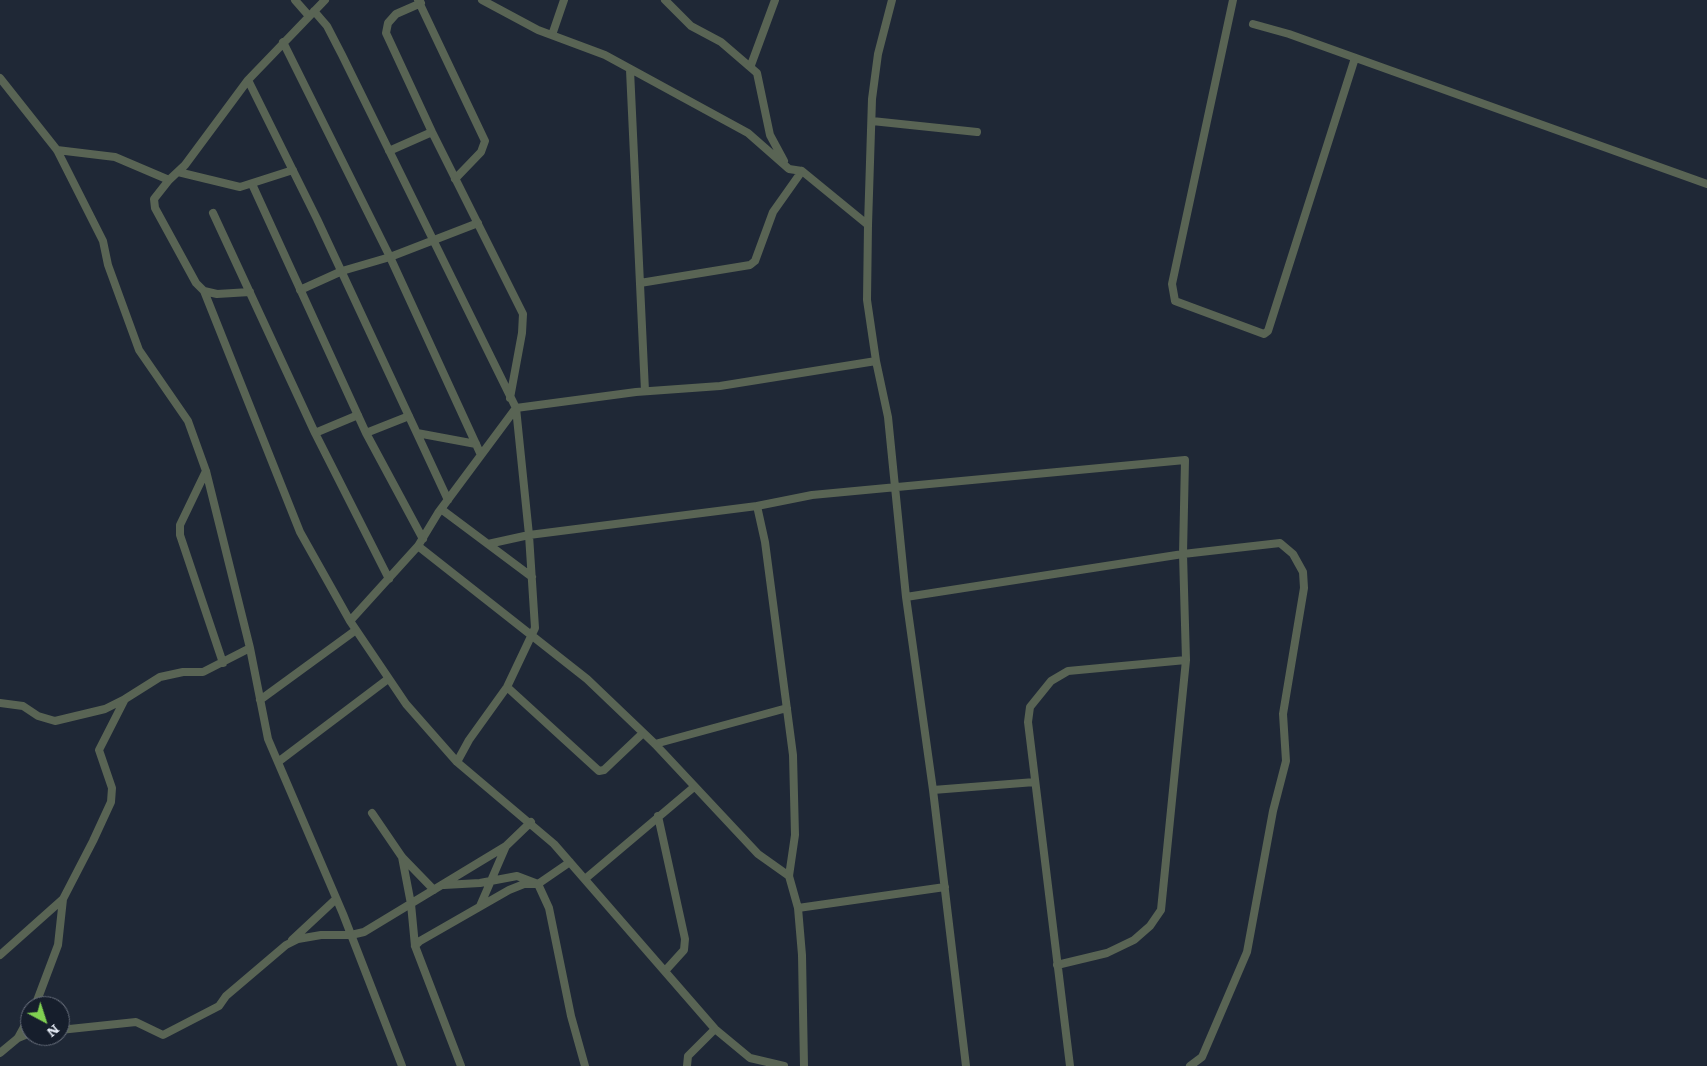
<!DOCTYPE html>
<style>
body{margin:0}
#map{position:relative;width:1707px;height:1066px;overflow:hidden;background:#1f2836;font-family:Literata,serif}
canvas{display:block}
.north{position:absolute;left:20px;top:996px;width:50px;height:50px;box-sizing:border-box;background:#161e2c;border:1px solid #686f7c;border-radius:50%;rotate:140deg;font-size:14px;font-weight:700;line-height:20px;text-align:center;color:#e3e9f3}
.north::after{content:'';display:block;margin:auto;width:18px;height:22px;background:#80d051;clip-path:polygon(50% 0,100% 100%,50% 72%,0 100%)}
</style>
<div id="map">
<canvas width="1707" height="1066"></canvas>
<div class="north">N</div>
</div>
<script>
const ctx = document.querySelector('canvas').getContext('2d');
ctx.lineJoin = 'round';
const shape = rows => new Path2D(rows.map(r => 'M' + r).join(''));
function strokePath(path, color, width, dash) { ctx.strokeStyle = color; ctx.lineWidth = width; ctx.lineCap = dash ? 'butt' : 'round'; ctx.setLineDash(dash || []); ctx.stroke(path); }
const street = shape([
 [295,0,309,16],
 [418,0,485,141,481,152,455,179],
 [482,0,538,30,605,55,748,133,789,169,802,171,868,225,867,300,876,361,888,417,906,597,933,790,966,1066],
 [665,0,691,26,721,42,757,73,770,135,784,161],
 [1233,0,1172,284,1175,301,1264,334,1268,331,1355,58],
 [421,3,396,14,388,23,386,33,432,132,523,314,522,333,510,398],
 [314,11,327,26,342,55,516,408,529,535,535,628,507,687,469,740,457,762],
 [1253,24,1289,34,1707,184],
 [552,35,564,0],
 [283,42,390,257,481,455],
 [751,65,775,0],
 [630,70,645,391],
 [0,78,57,150,103,241,108,265,139,350,188,421,206,471,250,648,268,739,343,914,402,1066],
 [248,80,317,219,448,500],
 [872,121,977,132],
 [57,150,115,157,169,180],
 [389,151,432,132],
 [178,172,240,187,293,170],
 [252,184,366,433,423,539],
 [213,213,315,433,389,579],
 [868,225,872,99,878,54,892,0],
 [640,283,750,265,755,261,773,212,802,171],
 [300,290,342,271,390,257,478,223],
 [204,291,300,532,350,621,406,704,457,762,554,844,715,1029,750,1058,784,1066],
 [250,292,217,294,204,291,196,283,155,208,154,199,169,180,185,165,248,80,325,0],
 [315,433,358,415],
 [366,433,409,416],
 [417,433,476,444],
 [206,471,180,525,180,535,223,663],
 [757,506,765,542,793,755,795,835,789,876,798,908,802,955,804,1066],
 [441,509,532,577],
 [488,544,529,535,757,506,812,495,1185,460,1183,554,1186,660,1161,910,1150,926,1134,940,1107,953,1057,965],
 [418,546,587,679,655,744,758,854,789,876],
 [906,597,1183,554,1280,543,1293,554,1303,572,1304,588,1283,714,1286,761,1273,811,1247,952,1202,1057,1190,1066],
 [350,621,418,546,438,513,516,408,636,392,720,386,876,361],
 [507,687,599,771,604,770,643,733],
 [260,700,356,630],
 [0,703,23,706,38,716,55,721,105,709,125,699],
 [655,744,787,708],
 [278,762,388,679],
 [933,790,1035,782],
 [372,813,402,857,434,890],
 [658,816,685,939,684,950,665,971],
 [402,857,411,904,415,946,461,1066],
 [585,879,694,787],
 [444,885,480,883,517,876,538,884,549,908,571,1016,585,1066],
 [480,906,506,846],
 [798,908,945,887],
 [292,940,336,899],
 [415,946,420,941,509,890,524,884,538,884,570,862],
 [0,955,63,899,93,841,111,802,112,788,99,750,125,699,160,677,183,672,203,672,250,648],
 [35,1006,58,945,63,899],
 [60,1030,136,1022,163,1035,219,1006,226,996,286,945,298,939,321,935,351,935,364,932,506,846,531,822],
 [18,1038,30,1033],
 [0,1053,18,1038,30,1016],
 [687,1066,688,1056,715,1029],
 [1070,1066,1028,722,1030,707,1051,681,1068,671,1186,660]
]);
strokePath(street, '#596454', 8);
</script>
